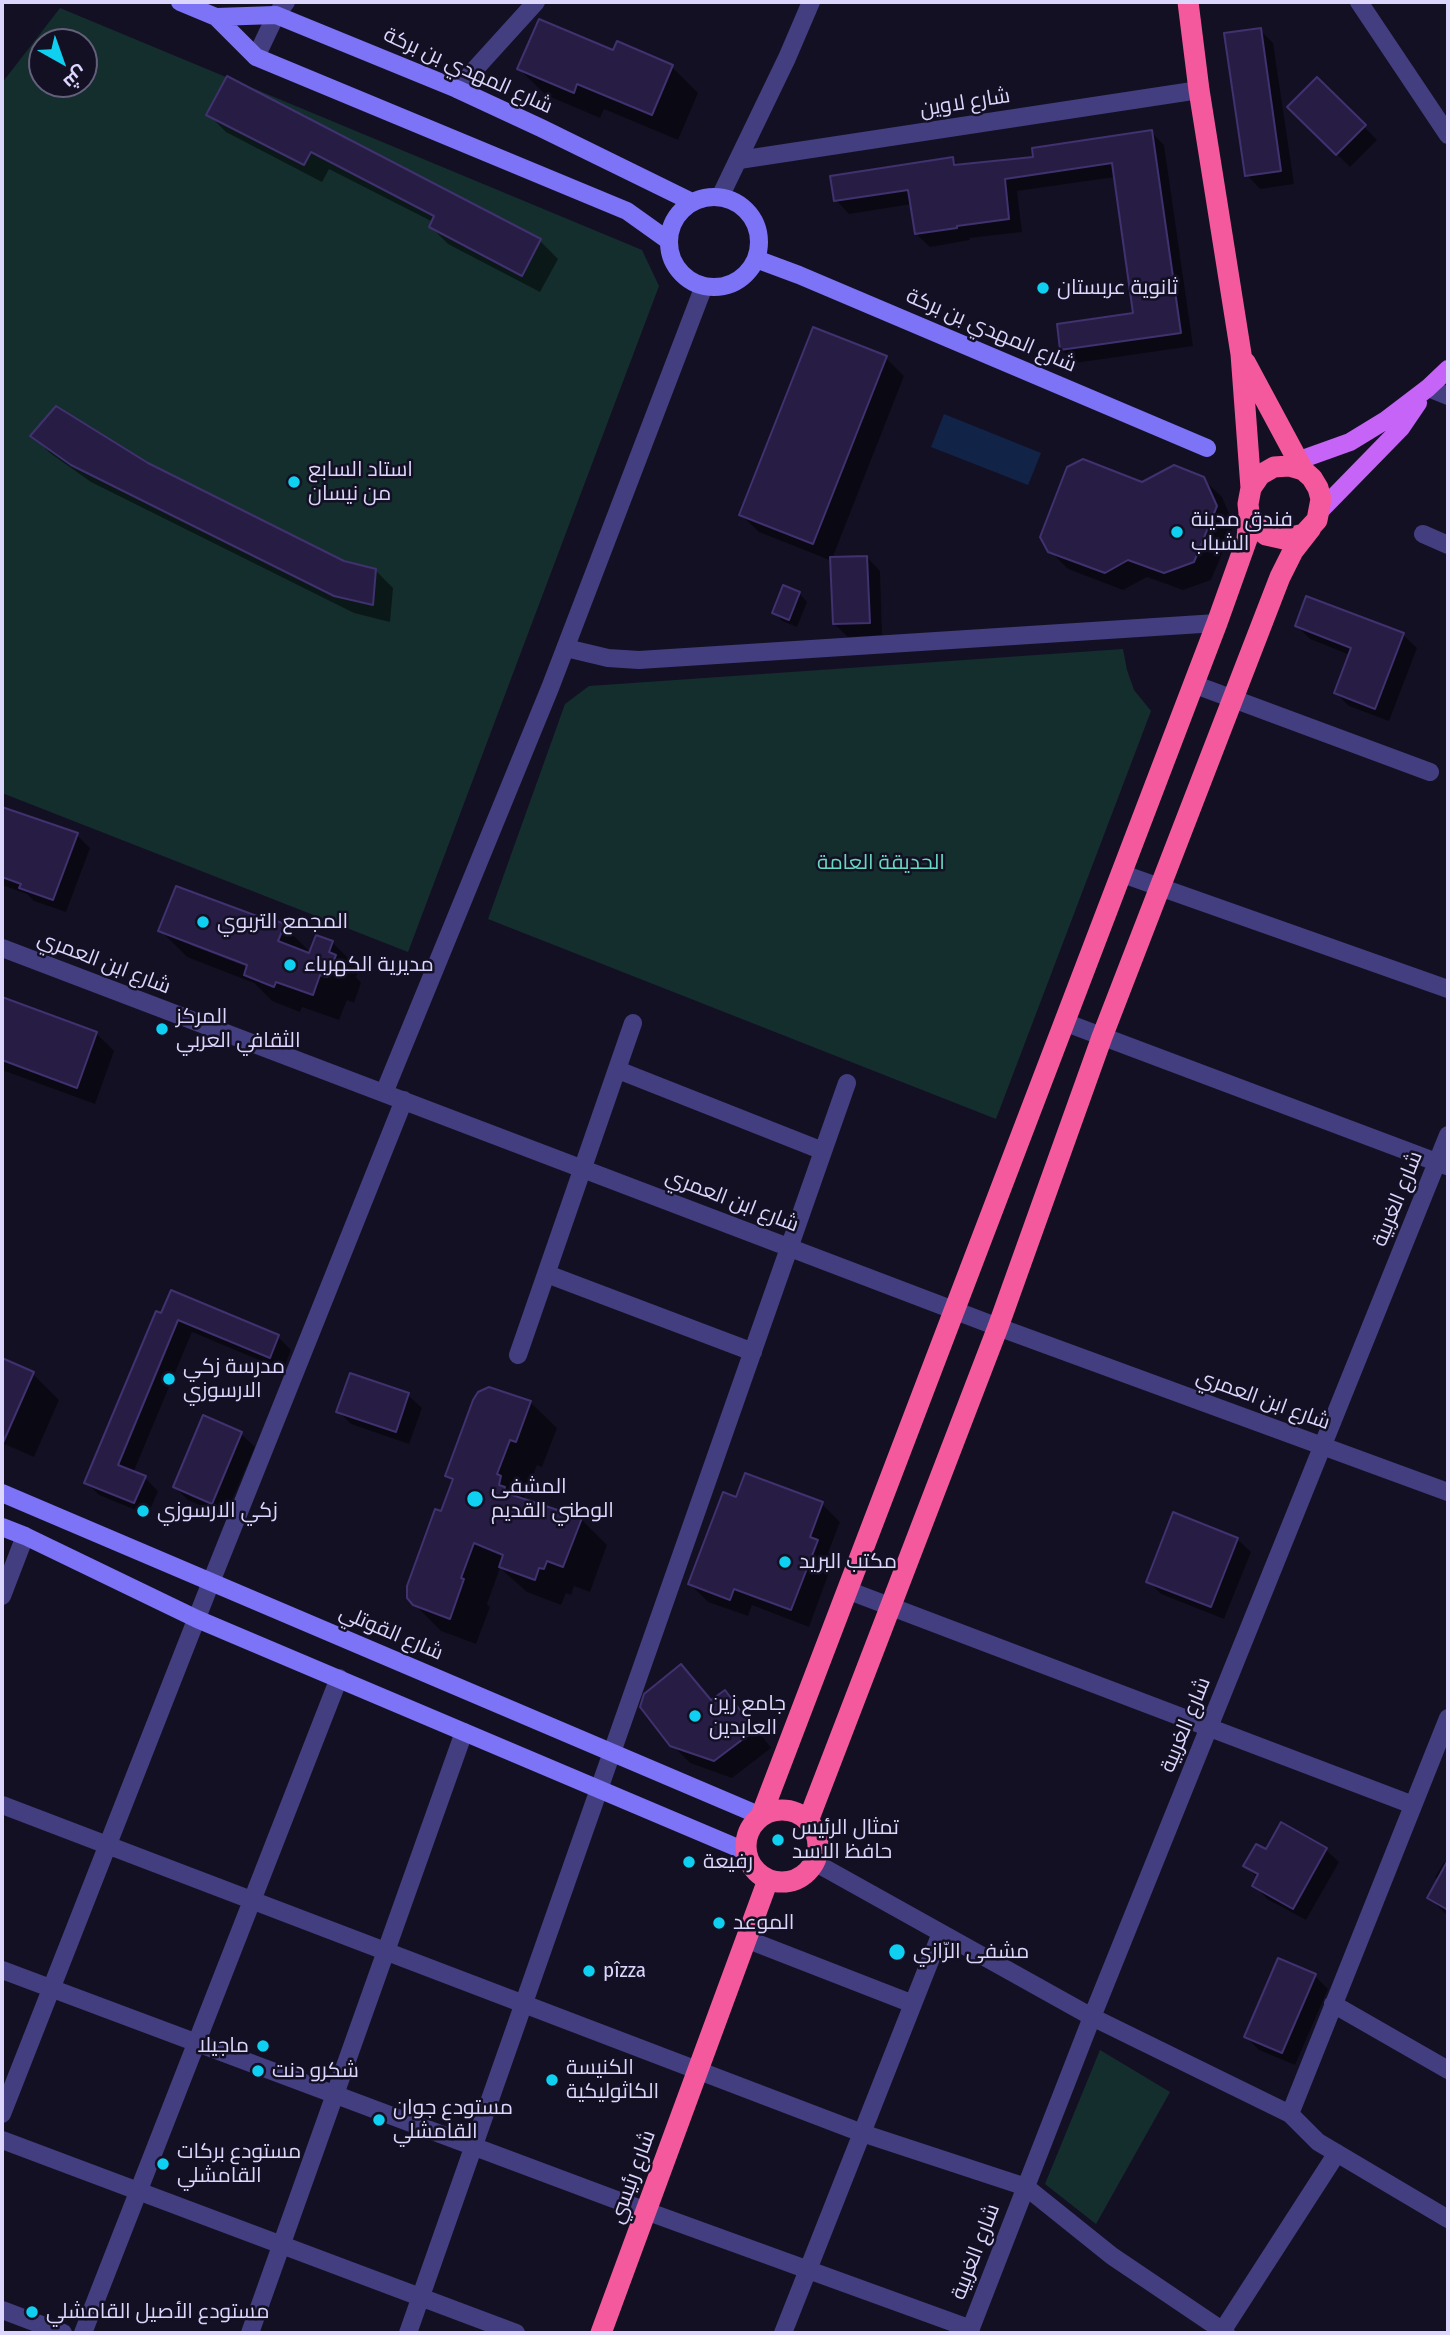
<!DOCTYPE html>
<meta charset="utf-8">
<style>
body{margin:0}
#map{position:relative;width:1450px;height:2335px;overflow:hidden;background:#141024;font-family:"Fira Sans Condensed",Cairo,sans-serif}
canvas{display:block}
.frame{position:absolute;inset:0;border:4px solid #dcd6fd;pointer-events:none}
.north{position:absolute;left:28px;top:28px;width:70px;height:70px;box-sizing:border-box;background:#141024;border:2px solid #645f7b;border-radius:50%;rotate:140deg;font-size:19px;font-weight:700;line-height:28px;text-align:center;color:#dcd6fd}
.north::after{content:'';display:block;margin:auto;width:24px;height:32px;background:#0fd0f0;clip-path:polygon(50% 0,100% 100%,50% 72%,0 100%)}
</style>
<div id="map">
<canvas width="1450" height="2335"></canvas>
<div class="frame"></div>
<div class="north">ش</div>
</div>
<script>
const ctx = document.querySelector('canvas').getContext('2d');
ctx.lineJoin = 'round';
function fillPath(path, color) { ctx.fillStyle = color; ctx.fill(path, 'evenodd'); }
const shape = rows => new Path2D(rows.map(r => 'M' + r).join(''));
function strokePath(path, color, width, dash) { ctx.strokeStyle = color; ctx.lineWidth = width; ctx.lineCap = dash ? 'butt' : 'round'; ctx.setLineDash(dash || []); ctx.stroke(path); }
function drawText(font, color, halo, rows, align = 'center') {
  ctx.font = font + ' "Fira Sans Condensed",Cairo,sans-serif'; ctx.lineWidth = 5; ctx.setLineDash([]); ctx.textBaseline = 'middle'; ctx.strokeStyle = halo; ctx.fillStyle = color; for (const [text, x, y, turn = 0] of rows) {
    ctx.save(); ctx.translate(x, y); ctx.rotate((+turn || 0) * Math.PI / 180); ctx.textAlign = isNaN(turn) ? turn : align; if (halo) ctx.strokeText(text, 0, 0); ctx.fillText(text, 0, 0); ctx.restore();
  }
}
const green = shape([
 [60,8,642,250,659,286,408,952,2,793,2,83],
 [42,42,84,42,84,84,42,84],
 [1123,649,1127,670,1134,690,1151,711,996,1119,488,919,565,704,589,686],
 [1100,2050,1170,2092,1096,2224,1045,2184]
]);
const water = shape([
 [944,414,1041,453,1028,485,931,447]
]);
const shadow = shape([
 [1260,30,1273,43,1294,184,1260,189,1247,175],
 [614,52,672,67,698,93,678,140,604,109,600,118,546,95,519,69],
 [227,78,540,241,558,259,540,292,448,244,431,227,433,222,329,169,322,182,226,132,208,114],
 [1317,79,1377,140,1350,167,1289,107],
 [1151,132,1164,145,1193,346,1075,363,1062,350,1135,314,1115,177,1017,191,1022,232,969,238,970,240,930,247,916,234,912,204,849,214,836,200,952,159,960,167,1035,158],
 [886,358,904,376,832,559,867,557,880,571,882,635,848,637,834,624,832,561,759,532,741,515],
 [33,436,147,465,343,563,375,570,393,588,390,622,354,613,91,482,50,453],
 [1203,479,1222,497,1234,525,1211,580,1183,590,1147,577,1123,590,1068,569,1050,551,1142,483],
 [799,593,807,602,797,627,782,621,774,612],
 [1307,598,1403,635,1417,648,1389,721,1349,706,1336,693,1350,655,1310,639,1297,626],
 [4,810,77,835,90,848,66,912,34,901,27,894,2,885,2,816],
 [284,926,311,953,332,942,359,969,356,977,361,983,354,1003,347,1000,339,1020,302,1007,300,1012,272,1001,254,983,187,957,160,930],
 [190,941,256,967,255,970,190,945],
 [2,999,96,1033,114,1051,95,1104,2,1070],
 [157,1313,278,1337,291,1350,283,1370,192,1332,133,1473,145,1478,158,1491,148,1515,99,1495,86,1482],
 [2,1360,33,1374,59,1400,34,1457,2,1443],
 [408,1395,422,1408,409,1444,351,1424,338,1411],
 [530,1402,557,1428,542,1467,537,1465,523,1500,581,1519,607,1545,590,1592,574,1586,571,1595,566,1593,561,1605,527,1592,500,1568,487,1604,490,1607,476,1644,441,1631,414,1604,454,1482,447,1476],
 [204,1418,241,1434,255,1447,225,1516,188,1500,175,1487],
 [822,1504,840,1522,828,1553,834,1559,809,1627,752,1605,748,1616,708,1602,690,1584],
 [1237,1539,1251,1552,1224,1619,1161,1594,1148,1581],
 [680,1666,712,1701,725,1692,743,1710,771,1748,732,1778,690,1763,672,1745],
 [1325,1849,1339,1862,1306,1920,1267,1899,1254,1885,1258,1878,1245,1866,1266,1852],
 [1444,1862,1448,1864,1448,1916,1429,1898,1439,1881,1435,1877],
 [1315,1976,1328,1989,1295,2065,1259,2050,1246,2037]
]);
const building = shape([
 [539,19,613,50,617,41,673,65,652,115,577,84,574,93,517,69,539,19],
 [1261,28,1281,171,1245,176,1224,33,1261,28],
 [227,76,541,239,522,276,429,227,434,216,311,152,304,165,206,115,227,76],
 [1317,77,1366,125,1336,155,1287,107,1317,77],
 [1152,130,1181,333,1060,350,1057,324,1133,313,1112,163,1005,179,1009,219,957,226,957,228,915,234,908,190,834,201,830,176,953,157,954,165,1033,157,1032,148,1152,130],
 [813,327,887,356,813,544,739,515,813,327],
 [56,406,148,463,344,561,376,569,373,605,334,596,71,465,30,436,56,406],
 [1083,459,1142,482,1174,465,1204,477,1217,506,1194,562,1164,573,1128,560,1105,573,1048,552,1040,537,1067,467,1083,459],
 [867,556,870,623,833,624,830,557,867,556],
 [783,585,800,592,789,620,772,613,783,585],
 [1306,596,1404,633,1375,709,1334,693,1351,648,1295,626,1306,596],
 [2,807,78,833,53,900,19,888,21,884,2,877,2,807],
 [176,886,265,919,265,917,285,924,278,941,309,953,316,935,333,941,329,952,336,955,327,977,320,975,313,995,276,982,274,987,244,975,247,965,158,931,176,886],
 [2,997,97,1032,77,1088,2,1060,2,997],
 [171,1290,279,1335,270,1358,178,1320,118,1465,146,1476,134,1503,84,1483,156,1311,161,1313,171,1290],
 [2,1358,34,1372,2,1445,2,1358],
 [350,1373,409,1393,396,1432,336,1412,350,1373],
 [489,1387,531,1401,516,1442,510,1440,497,1474,501,1476,499,1485,505,1487,503,1492,582,1518,563,1567,547,1561,544,1569,539,1568,535,1580,499,1567,503,1555,474,1543,461,1578,464,1579,450,1619,413,1605,407,1598,407,1586,435,1509,441,1511,453,1479,445,1476,473,1400,478,1392,489,1387],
 [203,1415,242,1432,212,1504,173,1487,203,1415],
 [745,1473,823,1502,810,1537,818,1540,791,1610,734,1589,730,1600,688,1584,723,1492,736,1497,745,1473],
 [1173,1512,1238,1538,1211,1607,1146,1582,1173,1512],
 [681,1664,711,1700,725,1690,755,1730,714,1761,670,1746,640,1707,644,1694,681,1664],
 [1281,1822,1327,1848,1293,1909,1252,1886,1258,1874,1243,1866,1256,1844,1266,1849,1281,1822],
 [1448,1860,1448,1910,1427,1898,1448,1860],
 [1278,1958,1316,1974,1282,2053,1244,2037,1278,1958]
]);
const street = shape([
 [1359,2,1448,135],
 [256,57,276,15,286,2],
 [457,89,536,2],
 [739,160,1199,90],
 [720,197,787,58,811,2],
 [1428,388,1448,396],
 [1423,534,1448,545],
 [566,648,608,658,639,660,1217,623],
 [1193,684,1430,772],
 [1120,873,1448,989],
 [2,948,998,1327,1448,1492],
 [1064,1022,1447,1166],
 [618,1070,823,1151],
 [384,1093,550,688,704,286],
 [547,1274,753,1352],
 [518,1355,633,1023],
 [847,1590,1413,1805],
 [2,1596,25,1536],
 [2,1805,862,2133,1026,2187,1112,2256,1226,2333],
 [814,1862,1092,2017,1290,2114,1318,2142,1448,2219],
 [746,1939,913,2004],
 [2,1970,646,2211,971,2329],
 [1333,2004,1448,2070],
 [2,2114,211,1582,404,1100],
 [1290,2114,1448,1718],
 [2,2140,516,2333],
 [2,2310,63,2333],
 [83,2333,339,1678],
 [250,2333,464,1732],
 [408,2333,847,1083],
 [783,2333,941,1933],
 [969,2333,1092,2017,1448,1135],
 [1221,2333,1337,2153]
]);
const secondary = shape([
 [180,2,216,17,256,57,627,211,669,241],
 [216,17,276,15,457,89,541,128,692,202],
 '669 242a45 45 0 1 1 90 0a45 45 0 1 1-90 0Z',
 [756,259,799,275,1207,448],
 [2,1493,761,1816],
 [2,1527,25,1536,197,1619,745,1851]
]);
const primary = shape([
 [1289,466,1297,461,1350,442,1386,420,1428,388,1448,369],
 [1320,511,1401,428,1418,403]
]);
const highway = shape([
 [1188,2,1199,90,1241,354,1251,488,1248,504,1249,513,1259,529,1266,535,1284,539,1304,534,1317,520,1321,499,1318,488,1312,478,1303,470,1289,466,1274,467,1260,475,1251,488],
 [1245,362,1303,470],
 '746 1846a36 36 0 1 1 72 0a36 36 0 1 1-72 0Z',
 [761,1816,1217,623,1247,539,1249,513],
 [808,1821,998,1327,1102,1037,1280,577,1293,551,1311,528],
 [601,2333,768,1880]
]);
const markers = [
 [1043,288,7,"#0fd0f0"],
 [294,482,7,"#0fd0f0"],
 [1177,532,7,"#0fd0f0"],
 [203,922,7,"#0fd0f0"],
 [290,965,7,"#0fd0f0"],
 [162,1029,7,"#0fd0f0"],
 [169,1379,7,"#0fd0f0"],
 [475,1499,9,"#0fd0f0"],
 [143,1511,7,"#0fd0f0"],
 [785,1562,7,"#0fd0f0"],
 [695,1716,7,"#0fd0f0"],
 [778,1840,7,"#0fd0f0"],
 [689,1862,7,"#0fd0f0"],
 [719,1923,7,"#0fd0f0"],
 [897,1952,9,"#0fd0f0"],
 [589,1971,7,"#0fd0f0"],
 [263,2046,7,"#0fd0f0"],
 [258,2071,7,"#0fd0f0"],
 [552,2080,7,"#0fd0f0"],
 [379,2120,7,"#0fd0f0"],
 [163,2164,7,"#0fd0f0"],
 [32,2312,7,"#0fd0f0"]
];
const streetNames = [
 ["شارع المهدي بن بركة",468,71,24],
 ["شارع لاوين",965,103,-9],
 ["شارع المهدي بن بركة",991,331,23],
 ["شارع ابن العمري",104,963,21],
 ["شارع الغربية",1398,1199,-68],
 ["شارع ابن العمري",732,1201,21],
 ["شارع ابن العمري",1263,1400,20],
 ["شارع القوتلي",391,1633,23],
 ["شارع الغربية",1186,1725,-68],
 ["شارع رئيسي",633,2177,-70],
 ["شارع الغربية",976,2252,-69]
];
const poiNames = [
 ["ثانوية عربستان",1057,288],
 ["استاد السابع",308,470],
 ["من نيسان",308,494],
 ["فندق مدينة",1191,520],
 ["الشباب",1191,544],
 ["المجمع التربوي",217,922],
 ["مديرية الكهرباء",304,965],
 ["المركز",176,1017],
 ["الثقافي العربي",176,1041],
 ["مدرسة زكي",183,1367],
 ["الارسوزي",183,1391],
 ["المشفى",491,1487],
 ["الوطني القديم",491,1511],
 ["زكي الارسوزي",157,1511],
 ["مكتب البريد",799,1562],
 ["جامع زين",709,1704],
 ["العابدين",709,1728],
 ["تمثال الرئيس",792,1828],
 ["حافظ الاسد",792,1852],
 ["رفيعة",703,1862],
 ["الموعد",733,1923],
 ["مشفى الرّازي",913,1952],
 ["pîzza",603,1971],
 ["ماجيلا",249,2046,"right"],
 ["الكنيسة",566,2068],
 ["الكاثوليكية",566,2092],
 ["شكرو دنت",272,2071],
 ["مستودع جوان",393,2108],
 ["القامشلي",393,2132],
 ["مستودع بركات",177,2152],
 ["القامشلي",177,2176],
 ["مستودع الأصيل القامشلي",46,2312]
];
const parkNames = [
 ["الحديقة العامة",881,863]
];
fillPath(green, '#142e2e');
fillPath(water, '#112447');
fillPath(shadow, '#0007');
fillPath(building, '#271d44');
strokePath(building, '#40316f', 2);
strokePath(street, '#433e80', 18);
strokePath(secondary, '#7c73f6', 18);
strokePath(primary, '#c564f6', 18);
strokePath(highway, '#f5599d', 21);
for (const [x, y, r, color] of markers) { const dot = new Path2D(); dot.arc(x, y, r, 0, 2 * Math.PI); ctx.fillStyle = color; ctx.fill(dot); strokePath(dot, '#141024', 2.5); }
drawText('21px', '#dcd6fd', '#141024', streetNames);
drawText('21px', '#dcd6fd', '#141024', poiNames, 'left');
drawText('21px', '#66d9c1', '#141024', parkNames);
</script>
